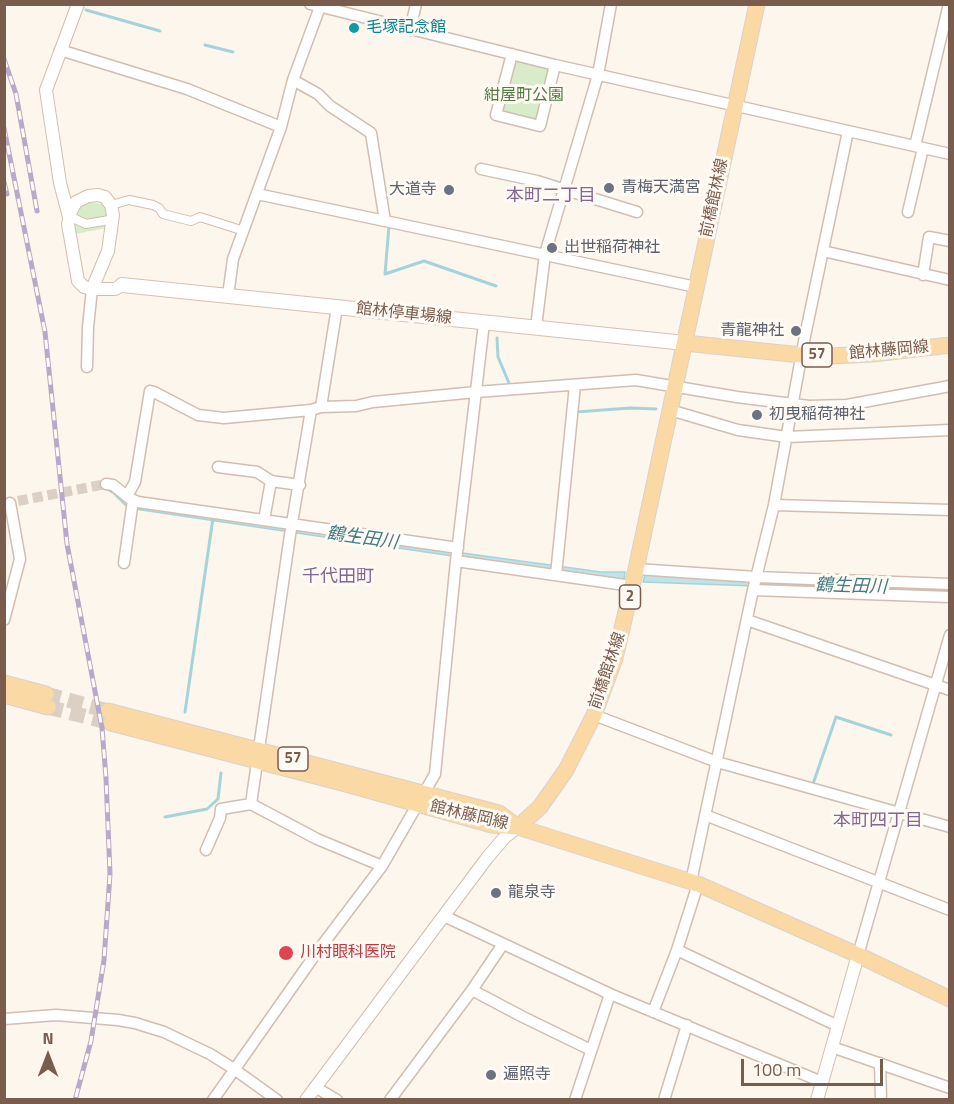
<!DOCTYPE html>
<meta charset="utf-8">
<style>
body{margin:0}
#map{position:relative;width:954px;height:1104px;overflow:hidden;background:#fdf6ec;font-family:"Titillium Web",sans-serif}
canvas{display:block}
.frame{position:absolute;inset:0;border:6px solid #7a5c4d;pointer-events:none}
.north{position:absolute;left:18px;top:1026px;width:60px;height:60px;-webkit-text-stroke:4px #fffaf3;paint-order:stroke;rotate:0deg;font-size:16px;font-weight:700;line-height:24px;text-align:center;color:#7a5c4d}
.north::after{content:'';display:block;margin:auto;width:21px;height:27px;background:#7a5c4d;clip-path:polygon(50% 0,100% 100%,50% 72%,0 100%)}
.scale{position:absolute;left:741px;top:1059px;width:142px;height:27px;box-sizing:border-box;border:3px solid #7a5c4d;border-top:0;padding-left:8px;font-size:18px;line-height:21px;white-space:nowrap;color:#7a5c4d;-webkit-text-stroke:4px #fffaf3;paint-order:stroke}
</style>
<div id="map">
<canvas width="954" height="1104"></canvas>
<div class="frame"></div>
<div class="north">N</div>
<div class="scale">100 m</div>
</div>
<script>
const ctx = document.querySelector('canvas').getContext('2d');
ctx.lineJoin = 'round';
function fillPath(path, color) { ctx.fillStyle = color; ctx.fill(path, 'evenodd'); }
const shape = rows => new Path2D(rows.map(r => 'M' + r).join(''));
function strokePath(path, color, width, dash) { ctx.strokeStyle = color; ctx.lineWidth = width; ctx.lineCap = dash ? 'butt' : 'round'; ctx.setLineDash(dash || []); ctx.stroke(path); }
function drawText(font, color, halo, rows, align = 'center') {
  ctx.font = font + ' "Titillium Web","Noto Sans JP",sans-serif'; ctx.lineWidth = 6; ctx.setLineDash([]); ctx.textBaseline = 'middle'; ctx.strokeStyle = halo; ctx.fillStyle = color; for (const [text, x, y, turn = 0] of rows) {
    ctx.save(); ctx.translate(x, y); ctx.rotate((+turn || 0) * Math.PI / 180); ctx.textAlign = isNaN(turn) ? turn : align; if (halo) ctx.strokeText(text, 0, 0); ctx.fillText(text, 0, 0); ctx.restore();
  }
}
const green = shape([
 [513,60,551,69,539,120,500,113],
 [88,202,102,204,107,210,109,218,106,228,75,234,73,218,77,207]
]);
const water = shape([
 [111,487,125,498,426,548,601,572,625,572,624,579,601,578,135,509,125,505,113,493,106,489,111,487],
 [645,575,949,587,950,593,643,582,645,575]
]);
const stream = shape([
 [86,10,160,31],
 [205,45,233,52],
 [389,226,385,274,424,261,496,286],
 [497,338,498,357,509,383],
 [576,412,630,408,656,409],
 [185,712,213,518],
 [813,784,836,717,891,735],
 [165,817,207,809,218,799,221,773]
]);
const minorTunnel = shape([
 [18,501,106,484]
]);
const primaryTunnel = shape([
 [46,694,108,711],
 [48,707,111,723]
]);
const pedestrian = shape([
 [111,205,129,200,153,205,159,208,163,214,191,221,200,217,244,231],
 [73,218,86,224,109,220]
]);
const minor = shape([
 [310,4,555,65,950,154],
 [410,30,416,4],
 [60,50,187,89,281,127],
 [512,54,496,115,540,126,555,65],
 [293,80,318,94,330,106,371,133,385,221,696,287],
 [915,146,949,4],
 [481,169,537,181,637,212],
 [257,194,385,221],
 [908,212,923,148],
 [823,251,950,280],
 [923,275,929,237,950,241],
 [228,296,233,259,281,127,293,80,321,4],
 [536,327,545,254,598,75,611,4],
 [87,367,88,327,92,289],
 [321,407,337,307],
 [670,410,738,430,787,437,950,430],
 [218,467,257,472,271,481,300,485],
 [106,484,113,485,129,498,138,502,458,548],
 [127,496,135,482,150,391,154,392,198,415,224,418,311,410,321,407,356,406,373,402,476,392,636,380,737,397,809,406,847,405,950,386],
 [774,505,950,510],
 [264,520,271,481],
 [456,561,632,586],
 [124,563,133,500],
 [636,569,756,577,950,584],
 [556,575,575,385],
 [753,590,950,597],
 [4,620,20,559,10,503],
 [747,620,950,690],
 [594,715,717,762,950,827],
 [251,804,290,535,311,410],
 [705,815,950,910],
 [206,850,220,818,221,809,251,804,317,839,382,866],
 [691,882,753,590,774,505,805,336,848,131],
 [444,916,610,994,822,1082],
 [677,950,838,1026],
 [858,955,950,635],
 [472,990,523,1017,591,1050],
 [653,1012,677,950,698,884],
 [4,1019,56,1015,118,1020,135,1023,164,1032,210,1054,234,1069,277,1100],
 [832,1047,950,1088],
 [880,1063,881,1100],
 [315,1087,337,1100],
 [213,1100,317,952,382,866,435,774,456,561,484,323],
 [390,1100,472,990,503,944],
 [575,1100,610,994],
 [664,1100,687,1025]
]);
const tertiary = shape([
 [69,217,60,183,46,90,78,4],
 [92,289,108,251,113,215,111,205,105,197,98,195,88,196,76,202,71,211,68,224,78,281,84,287,92,289,115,289,122,285],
 [306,1100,487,858,505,837,518,827],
 [817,1100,858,955]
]);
const secondary = shape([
 [122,285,685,343]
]);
const primary = shape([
 [685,343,801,355,829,356,873,354,950,345],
 [4,683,46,694],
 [4,695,48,707],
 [108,711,499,813,518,827],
 [111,723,346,784,492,825,518,827,698,884,858,955,950,999],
 [518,827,540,807,566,770,594,715,615,658,636,569,757,4]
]);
const rail = shape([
 [4,59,16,94,37,211],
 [4,128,45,332,67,544,102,728,106,778,110,874,104,960,91,1041,75,1100],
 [4,182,7,194]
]);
const markers = [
 [354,28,6,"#0f9aa8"],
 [609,188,6,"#6b7280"],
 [449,190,6,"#6b7280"],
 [552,248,6,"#6b7280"],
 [796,331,6,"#6b7280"],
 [757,415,6,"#6b7280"],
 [496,893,6,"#6b7280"],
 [286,953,8,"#e0444e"],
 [491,1075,6,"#6b7280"]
];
const shields = [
 [817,355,30],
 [630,597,21],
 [293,759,30]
];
const shieldNames = [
 ["57",817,355],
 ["2",630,597],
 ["57",293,759]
];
const cultureNames = [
 ["毛塚記念館",366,28]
];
const parkNames = [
 ["紺屋町公園",524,96]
];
const worshipNames = [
 ["青梅天満宮",621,188],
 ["大道寺",437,190,"right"],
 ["出世稲荷神社",564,248],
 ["青龍神社",784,331,"right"],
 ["初曳稲荷神社",769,415],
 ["龍泉寺",508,893],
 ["遍照寺",503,1075]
];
const streetNames = [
 ["前橋館林線",715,198,-78],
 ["館林停車場線",404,314,6],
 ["館林藤岡線",889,351,-5],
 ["前橋館林線",608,671,-71],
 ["館林藤岡線",469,816,13]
];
const healthNames = [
 ["川村眼科医院",300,953]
];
const neighbourhoodNames = [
 ["本町二丁目",551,197],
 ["千代田町",338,578],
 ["本町四丁目",878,822]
];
const waterNames = [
 ["鶴生田川",362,539,8],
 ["鶴生田川",851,587,2]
];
fillPath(green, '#d8ecc9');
fillPath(water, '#bfe3e8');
strokePath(water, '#a5d3da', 1.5);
strokePath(stream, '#a5d3da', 3);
strokePath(minorTunnel, '#dcd0c4', 10, [10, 5]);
strokePath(primaryTunnel, '#dcd0c4', 15, [15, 8]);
strokePath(pedestrian, '#d1beb0', 10);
strokePath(minor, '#d1beb0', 13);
strokePath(tertiary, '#d1beb0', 14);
strokePath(secondary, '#d6c0b0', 16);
strokePath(primary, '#dad1cd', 17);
strokePath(pedestrian, '#fff', 8);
strokePath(minor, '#fff', 10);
strokePath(tertiary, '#fff', 12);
strokePath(secondary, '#fff', 14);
strokePath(primary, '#fbd9a5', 15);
strokePath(rail, '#b9a8c9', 5);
strokePath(rail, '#fffaf3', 3, [9]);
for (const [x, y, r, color] of markers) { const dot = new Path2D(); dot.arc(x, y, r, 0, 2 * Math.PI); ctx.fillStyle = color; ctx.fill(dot); strokePath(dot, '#fffaf3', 2); }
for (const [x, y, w] of shields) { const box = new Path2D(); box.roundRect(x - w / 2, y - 12, w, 24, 4.5); ctx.fillStyle = '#fffaf3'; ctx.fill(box); strokePath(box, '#7a5c4d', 1.5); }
drawText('bold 15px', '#7a5c4d', null, shieldNames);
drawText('16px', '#0d838f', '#fffaf3', cultureNames, 'left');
drawText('16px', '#537a41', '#fffaf3', parkNames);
drawText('16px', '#5b616d', '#fffaf3', worshipNames, 'left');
drawText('16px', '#7a5c4d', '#fffaf3', streetNames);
drawText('16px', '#be3a42', '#fffaf3', healthNames, 'left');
drawText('18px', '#846695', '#fffaf3', neighbourhoodNames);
drawText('italic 18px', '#437c86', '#fffaf3', waterNames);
</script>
